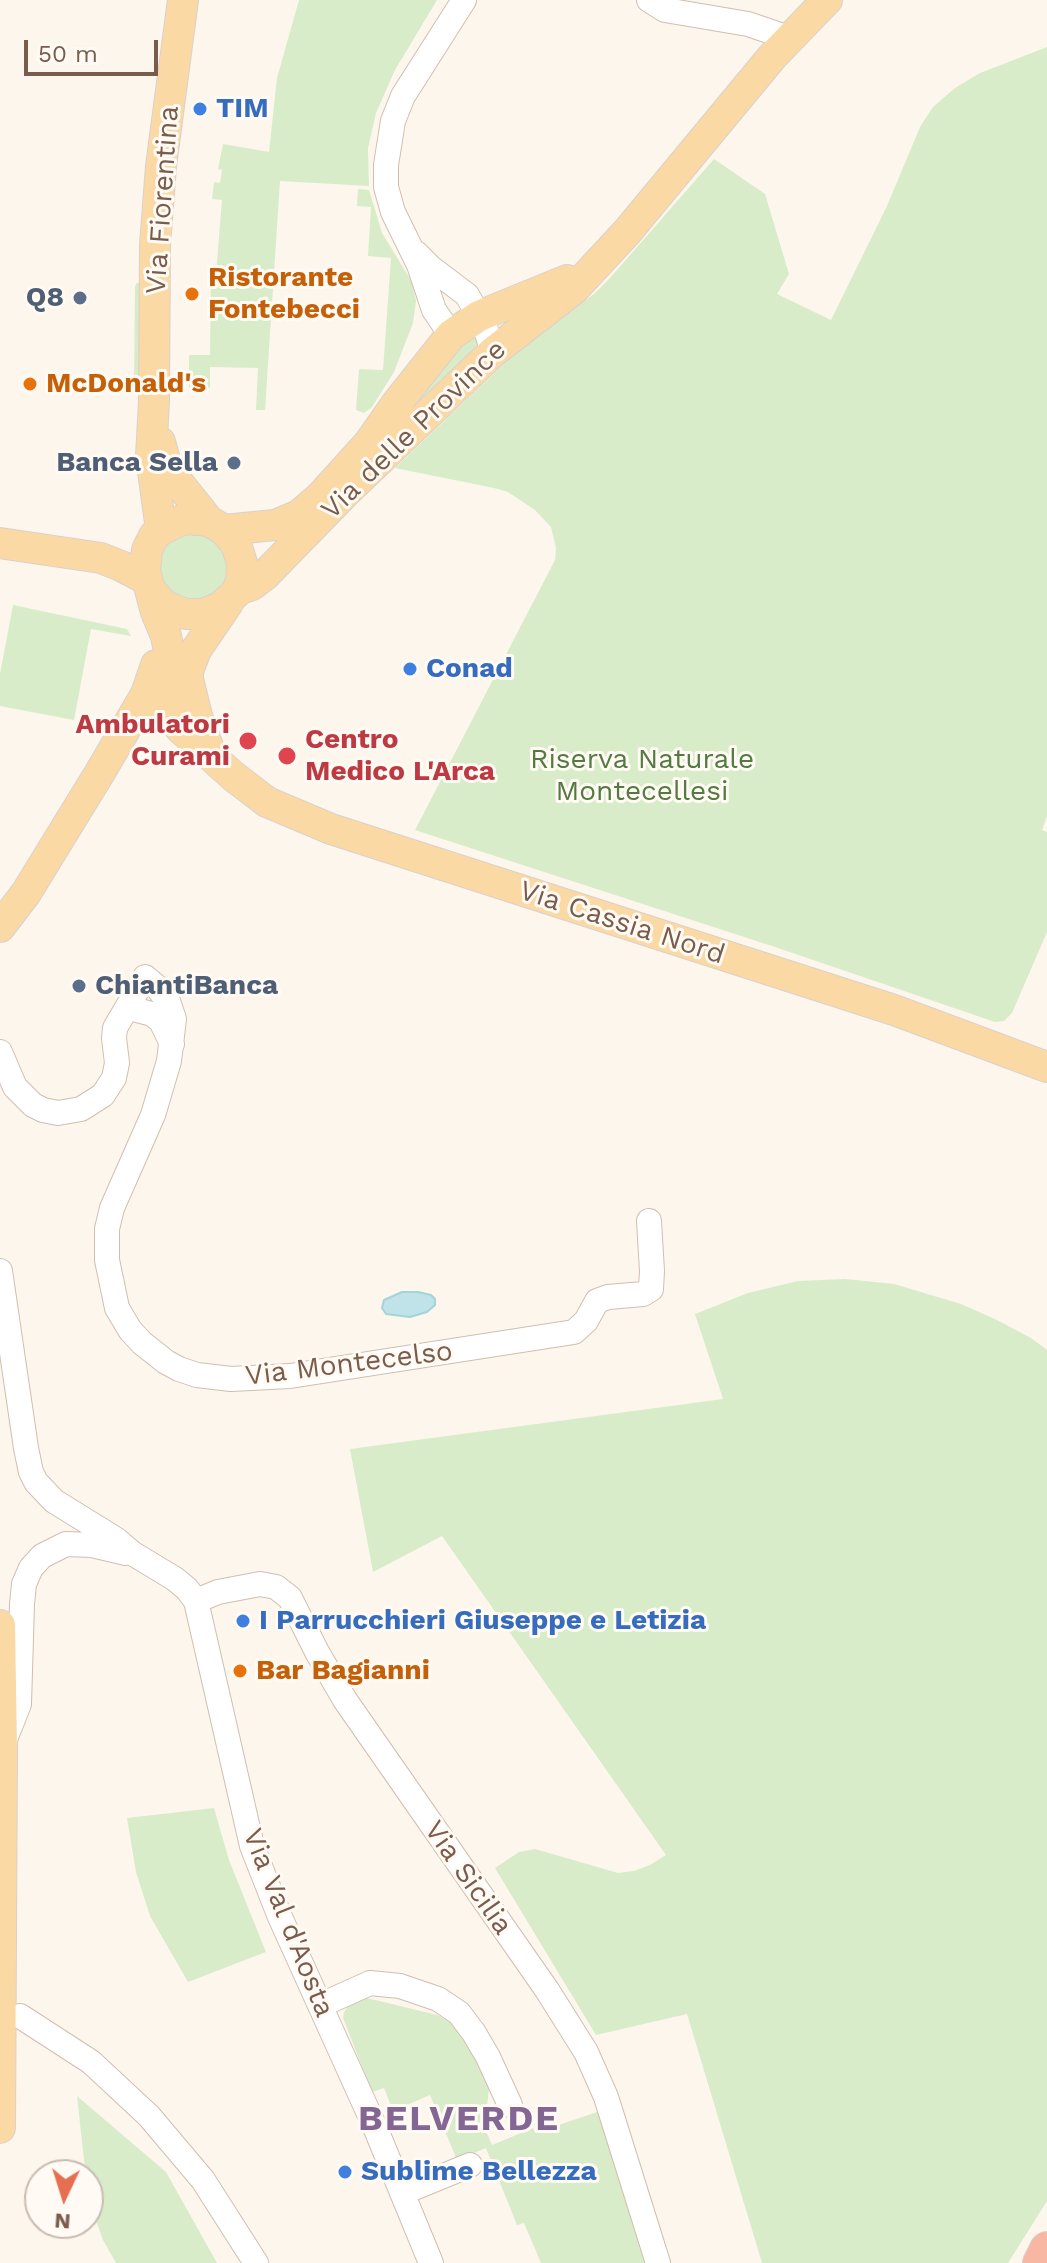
<!DOCTYPE html>
<style>
body{margin:0}
#map{position:relative;width:1047px;height:2263px;overflow:hidden;background:#fdf6ec;font-family:"Work Sans",sans-serif}
canvas{display:block}
.north{position:absolute;left:24px;top:2159px;width:80px;height:80px;box-sizing:border-box;background:#fffaf3;border:2px solid #cabbb1;border-radius:50%;rotate:184deg;font-size:22px;font-weight:700;line-height:32px;text-align:center;color:#7a5c4d}
.north::after{content:'';display:block;margin:auto;width:28px;height:36px;background:#e76f51;clip-path:polygon(50% 0,100% 100%,50% 72%,0 100%)}
.scale{position:absolute;left:24px;top:40px;width:134px;height:36px;box-sizing:border-box;border:4px solid #7a5c4d;border-top:0;padding-left:10px;font-size:24px;line-height:28px;white-space:nowrap;color:#7a5c4d;-webkit-text-stroke:6px #fffaf3;paint-order:stroke}
</style>
<div id="map">
<canvas width="1047" height="2263"></canvas>
<div class="north">N</div>
<div class="scale">50 m</div>
</div>
<script>
const ctx = document.querySelector('canvas').getContext('2d');
ctx.lineJoin = 'round';
function fillPath(path, color) { ctx.fillStyle = color; ctx.fill(path, 'evenodd'); }
const shape = rows => new Path2D(rows.map(r => 'M' + r).join(''));
function strokePath(path, color, width, dash) { ctx.strokeStyle = color; ctx.lineWidth = width; ctx.lineCap = dash ? 'butt' : 'round'; ctx.setLineDash(dash || []); ctx.stroke(path); }
function drawText(font, color, halo, rows, align = 'center') {
  ctx.font = font + ' "Work Sans",sans-serif'; ctx.lineWidth = 6; ctx.setLineDash([]); ctx.textBaseline = 'middle'; ctx.strokeStyle = halo; ctx.fillStyle = color; for (const [text, x, y, turn = 0] of rows) {
    ctx.save(); ctx.translate(x, y); ctx.rotate((+turn || 0) * Math.PI / 180); ctx.textAlign = isNaN(turn) ? turn : align; if (halo) ctx.strokeText(text, 0, 0); ctx.fillText(text, 0, 0); ctx.restore();
  }
}
const green = shape([
 [299,0,437,0,395,70,376,113,368,148,369,186,280,181,265,410,256,410,258,368,210,367,210,388,189,388,189,355,210,355,211,275,216,274,222,200,212,199,214,182,220,183,222,170,218,169,223,144,269,152,277,78],
 [1047,47,1047,816,1042,830,1047,832,1047,932,1012,1013,1004,1021,995,1022,775,947,415,830,555,560,556,548,551,527,535,510,508,492,494,488,395,468,506,362,549,326,594,294,610,278,714,159,765,194,789,274,777,294,831,320,887,206,920,127,933,107,955,88,980,73],
 [358,189,369,190,382,233,412,282,416,301,413,323,394,372,372,407,364,413,356,410,359,369,383,370,391,258,368,256,371,207,357,206],
 [137,283,142,283,140,387,137,388,134,387,135,286],
 [476,330,483,344,407,419,402,414,431,371],
 [190,532,202,532,223,544,230,578,217,597,183,602,165,587,161,576,160,564,163,553,169,543,179,536],
 [13,605,127,629,131,636,91,629,74,720,0,706,0,674],
 [845,1279,894,1284,961,1304,997,1320,1031,1338,1047,1350,1047,2201,1008,2263,762,2263,687,2014,596,2035,495,1868,519,1852,535,1849,618,1873,634,1871,650,1865,666,1855,442,1536,373,1572,350,1449,723,1399,695,1314,748,1293,798,1281],
 [214,1808,229,1860,266,1952,188,1982,150,1916,136,1872,127,1818],
 [363,1997,437,2015,455,2025,490,2079,486,2116,491,2122,501,2124,486,2131,492,2145,533,2128,535,2133,603,2110,649,2263,541,2263,524,2223,517,2225,486,2148,457,2160,430,2095,393,2111,384,2088,372,2092,343,2018,344,2012,351,2002],
 [77,2096,166,2172,217,2263,116,2263,103,2240,93,2212,88,2175,86,2175,85,2169]
]);
const water = shape([
 [402,1292,418,1292,431,1295,435,1299,435,1305,427,1312,410,1317,386,1314,382,1308,384,1300,402,1292]
]);
const minor = shape([
 [649,0,665,10,748,24,789,38],
 [416,253,430,267,467,295,485,327,493,352],
 [451,335,434,310,419,265,393,212,386,187,386,165,393,121,403,96,464,0],
 [129,1008,152,1014,161,1021,172,1044],
 [0,1052,15,1087,33,1105,43,1110,58,1113,81,1109,103,1095,114,1078,117,1063,114,1038,115,1028,145,977,157,987,168,1001,174,1019,169,1061,153,1115,112,1208,107,1229,107,1260,117,1308,130,1330,142,1343,166,1362,179,1369,197,1375,231,1379,290,1376,574,1332,586,1321,597,1301,608,1297,643,1294,651,1289,652,1271,649,1221],
 [0,1271,26,1448,31,1472,36,1482,54,1501,117,1540,132,1553,175,1579,187,1589,196,1601,252,1846,280,1917,375,2127,431,2263],
 [196,1601,218,1592,260,1584,276,1587,290,1598,317,1652,345,1700,547,1990,586,2052,606,2097,658,2263],
 [4,1742,19,1704,22,1604,24,1584,31,1568,42,1556,66,1544,92,1545,126,1553],
 [321,2005,370,1983,400,1986,438,1999,459,2013,474,2033,488,2057,510,2105],
 [20,2016,91,2062,149,2116,203,2180,256,2263],
 [402,2193,470,2165]
]);
const major = shape([
 [160,442,165,460,173,476,209,521],
 [161,530,151,456,154,401,155,245,161,166,183,0],
 [224,530,275,525,299,515,321,496,369,443,397,403,451,335,479,316,567,280],
 [0,543,101,558,121,566,146,579],
 [150,590,165,606,185,614,204,614,220,607,235,594,241,582,242,563,236,544,224,530,209,521,188,519,179,521,161,530,154,536,147,550,145,571,156,612,166,636,169,651,168,674,162,702,163,708,181,729,233,776,267,802,331,829,894,1010,1047,1067],
 [237,590,252,585,264,576,345,493,493,352,574,289,627,232,772,57,827,0],
 [210,752,197,716,188,679,188,671,196,650,228,603],
 [0,927,26,893,99,774,146,694,156,665],
 [0,1625,2,1747,0,2128]
]);
const highway = shape([
 [1040,2263,1047,2249]
]);
const markers = [
 [200,109,8,"#3f7fe0"],
 [192,294,8,"#e8710a"],
 [80,298,8,"#5c6f8a"],
 [30,384,8,"#e8710a"],
 [234,463,8,"#5c6f8a"],
 [410,669,8,"#3f7fe0"],
 [248,741,10,"#e0444e"],
 [287,756,10,"#e0444e"],
 [79,986,8,"#5c6f8a"],
 [243,1621,8,"#3f7fe0"],
 [240,1671,8,"#e8710a"],
 [345,2172,8,"#3f7fe0"]
];
const shopNames = [
 ["TIM",216,109],
 ["Conad",426,669],
 ["I Parrucchieri Giuseppe e Letizia",259,1621],
 ["Sublime Bellezza",361,2172]
];
const streetNames = [
 ["Via Fiorentina",163,200,-86],
 ["Via delle Province",414,430,-44],
 ["Via Cassia Nord",622,923,18],
 ["Via Montecelso",349,1364,-7],
 ["Via Sicilia",468,1878,55],
 ["Via Val d'Aosta",288,1923,68]
];
const foodNames = [
 ["Ristorante",208,278],
 ["Fontebecci",208,310],
 ["McDonald's",46,384],
 ["Bar Bagianni",256,1671]
];
const serviceNames = [
 ["Q8",64,298],
 ["Banca Sella",218,463],
 ["ChiantiBanca",95,986,"left"]
];
const healthNames = [
 ["Ambulatori",230,725],
 ["Curami",230,757],
 ["Centro",305,740,"left"],
 ["Medico L'Arca",305,772,"left"]
];
const parkNames = [
 ["Riserva Naturale",642,760],
 ["Montecellesi",642,792]
];
const districtNames = [
 ["BELVERDE",459,2119]
];
fillPath(green, '#d8ecc9');
fillPath(water, '#bfe3e8');
strokePath(water, '#a5d3da', 2);
strokePath(minor, '#d1beb0', 26);
strokePath(major, '#dad1cd', 32);
strokePath(highway, '#dad1cd', 36);
strokePath(minor, '#fff', 24);
strokePath(major, '#fbd9a5', 30);
strokePath(highway, '#f7b7a3', 34);
for (const [x, y, r, color] of markers) { const dot = new Path2D(); dot.arc(x, y, r, 0, 2 * Math.PI); ctx.fillStyle = color; ctx.fill(dot); strokePath(dot, '#fffaf3', 3); }
drawText('bold 28px', '#366cbe', '#fffaf3', shopNames, 'left');
drawText('28px', '#7a5c4d', '#fffaf3', streetNames);
drawText('bold 28px', '#c56008', '#fffaf3', foodNames, 'left');
drawText('bold 28px', '#4e5e75', '#fffaf3', serviceNames, 'right');
drawText('bold 28px', '#be3a42', '#fffaf3', healthNames, 'right');
drawText('28px', '#537a41', '#fffaf3', parkNames);
ctx.letterSpacing = '2px';
drawText('bold 36px', '#846695', '#fffaf3', districtNames);
ctx.letterSpacing = '0px';
</script>
